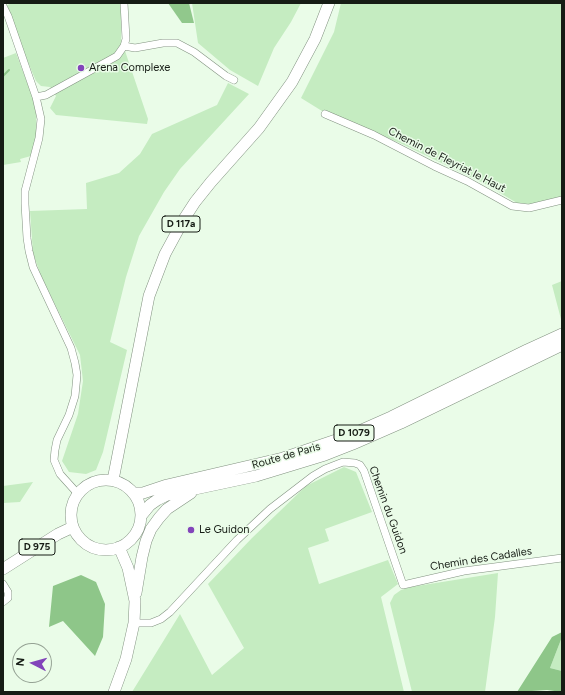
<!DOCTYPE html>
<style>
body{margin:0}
#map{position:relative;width:565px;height:695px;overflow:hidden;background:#eafce8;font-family:Figtree,sans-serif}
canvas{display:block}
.frame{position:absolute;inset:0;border:4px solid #161c15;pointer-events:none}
.north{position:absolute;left:12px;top:643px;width:40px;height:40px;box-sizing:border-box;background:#eafce8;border:1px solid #95a294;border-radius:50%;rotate:276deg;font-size:11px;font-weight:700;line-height:16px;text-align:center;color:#161c15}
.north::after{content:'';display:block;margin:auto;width:14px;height:18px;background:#8244ba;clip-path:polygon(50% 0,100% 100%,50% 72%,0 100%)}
</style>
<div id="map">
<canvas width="565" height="695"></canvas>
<div class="frame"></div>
<div class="north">N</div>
</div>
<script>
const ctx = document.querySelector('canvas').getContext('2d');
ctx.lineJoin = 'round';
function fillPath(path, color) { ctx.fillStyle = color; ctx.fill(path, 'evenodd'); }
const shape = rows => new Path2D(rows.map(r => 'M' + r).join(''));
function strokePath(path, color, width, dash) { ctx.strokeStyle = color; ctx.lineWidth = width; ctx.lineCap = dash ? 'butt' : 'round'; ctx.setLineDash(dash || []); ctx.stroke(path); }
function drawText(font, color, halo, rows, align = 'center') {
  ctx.font = font + ' Figtree,sans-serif'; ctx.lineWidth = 3; ctx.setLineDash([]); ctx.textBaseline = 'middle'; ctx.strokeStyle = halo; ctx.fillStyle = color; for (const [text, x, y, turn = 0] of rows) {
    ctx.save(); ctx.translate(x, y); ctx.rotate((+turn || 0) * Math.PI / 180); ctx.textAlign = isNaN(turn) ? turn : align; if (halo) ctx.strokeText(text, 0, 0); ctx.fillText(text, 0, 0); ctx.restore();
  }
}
const green = shape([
 [12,3,121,3,121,39,148,119,147,124,56,115,50,108,56,96,50,87,41,86,36,81,21,46,7,5],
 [192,3,301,3,291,22,274,48,258,86,230,70,198,43],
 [341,3,562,3,562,198,532,204,517,203,485,184,400,143,322,111,301,98,334,32],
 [16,53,33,98,36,113,36,138,31,156,20,159,21,162,3,165,3,58],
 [228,83,249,94,180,169,164,192,139,236,126,277,110,342,127,350,103,452,96,470,86,474,69,472,62,461,78,414,83,381,80,355,41,276,33,253,30,211,87,209,86,183,119,173,140,154,152,134,217,105],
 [562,281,562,323,552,285],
 [344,467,356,472,372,512,325,529,329,541,308,548,319,584,388,560,398,584,381,597,404,692,132,692,180,614,212,675,244,648,208,584,252,538,306,486],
 [33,482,20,502,3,503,3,486],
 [498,573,495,617,485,692,412,692,390,603,394,595,401,590,411,587],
 [562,637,562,671,550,668]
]);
const forest = shape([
 [81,575,96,582,105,604,103,637,95,656,63,621,49,627,53,586],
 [562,632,562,637,550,668,562,671,562,692,547,690,517,692,552,637]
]);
const water = shape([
 [168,3,189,3,194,23,182,23]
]);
const stream = shape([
 [3,76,9,70]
]);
const minor = shape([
 [3,6,8,16,36,97,41,119,39,138,25,191,25,204,27,238,29,251,33,267,71,348,75,363,77,375,75,396,69,415,57,440,55,450,54,460,60,474,78,494],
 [124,46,135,48,163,43,177,43,194,52,226,76,234,80],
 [36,97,46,95,117,56,124,46,126,39,124,3],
 [325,114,374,135,434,166,467,181,512,206,529,208,562,200],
 [3,584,8,592,8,598,3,602],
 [134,623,151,623,161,619,170,612,237,540,270,509,313,476,325,469,343,462,355,463,360,465,364,471,403,585,464,571,562,558]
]);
const primary = shape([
 [113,480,149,296,165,254,184,219,195,202,211,182,259,128,292,82,315,39,329,3],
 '71 515a35 35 0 1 1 70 0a35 35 0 1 1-70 0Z',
 [133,493,143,493,167,485,283,458,348,436,391,417,527,350,562,334],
 [141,516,150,505,157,500,167,495,256,476,325,455,353,444,401,423,562,345],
 [3,569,58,534,73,527],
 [136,593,142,557,146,541,151,529,159,518,167,509,191,493],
 [114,692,126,659,134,623,135,601,128,568,119,547]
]);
const markers = [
 [81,68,4,"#8244ba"],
 [191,530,4,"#8244ba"]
];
const shields = [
 [181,224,38],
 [354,433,40],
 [37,547,36]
];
const shieldNames = [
 ["D 117a",181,224],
 ["D 1079",354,433],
 ["D 975",37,547]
];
const poiNames = [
 ["Arena Complexe",89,68],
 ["Le Guidon",199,530]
];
const streetNames = [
 ["Chemin de Fleyriat le Haut",447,160,27],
 ["Route de Paris",286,456,-16],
 ["Chemin du Guidon",388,510,70],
 ["Chemin des Cadalles",481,559,-9]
];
fillPath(green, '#c5ecc1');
fillPath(forest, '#8ec689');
fillPath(water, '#91c88c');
strokePath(stream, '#91c88c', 2);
strokePath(minor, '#829280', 8);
strokePath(primary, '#829280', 12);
strokePath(minor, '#fff', 7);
strokePath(primary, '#fff', 11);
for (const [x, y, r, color] of markers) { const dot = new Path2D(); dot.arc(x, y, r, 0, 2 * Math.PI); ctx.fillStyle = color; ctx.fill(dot); strokePath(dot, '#eafce8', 1.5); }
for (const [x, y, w] of shields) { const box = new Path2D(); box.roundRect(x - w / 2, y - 8, w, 16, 3); ctx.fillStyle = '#eafce8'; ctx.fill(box); strokePath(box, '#161c15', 1); }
drawText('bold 10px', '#161c15', null, shieldNames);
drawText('11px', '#161c15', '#eafce8', poiNames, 'left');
drawText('11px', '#161c15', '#eafce8', streetNames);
</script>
